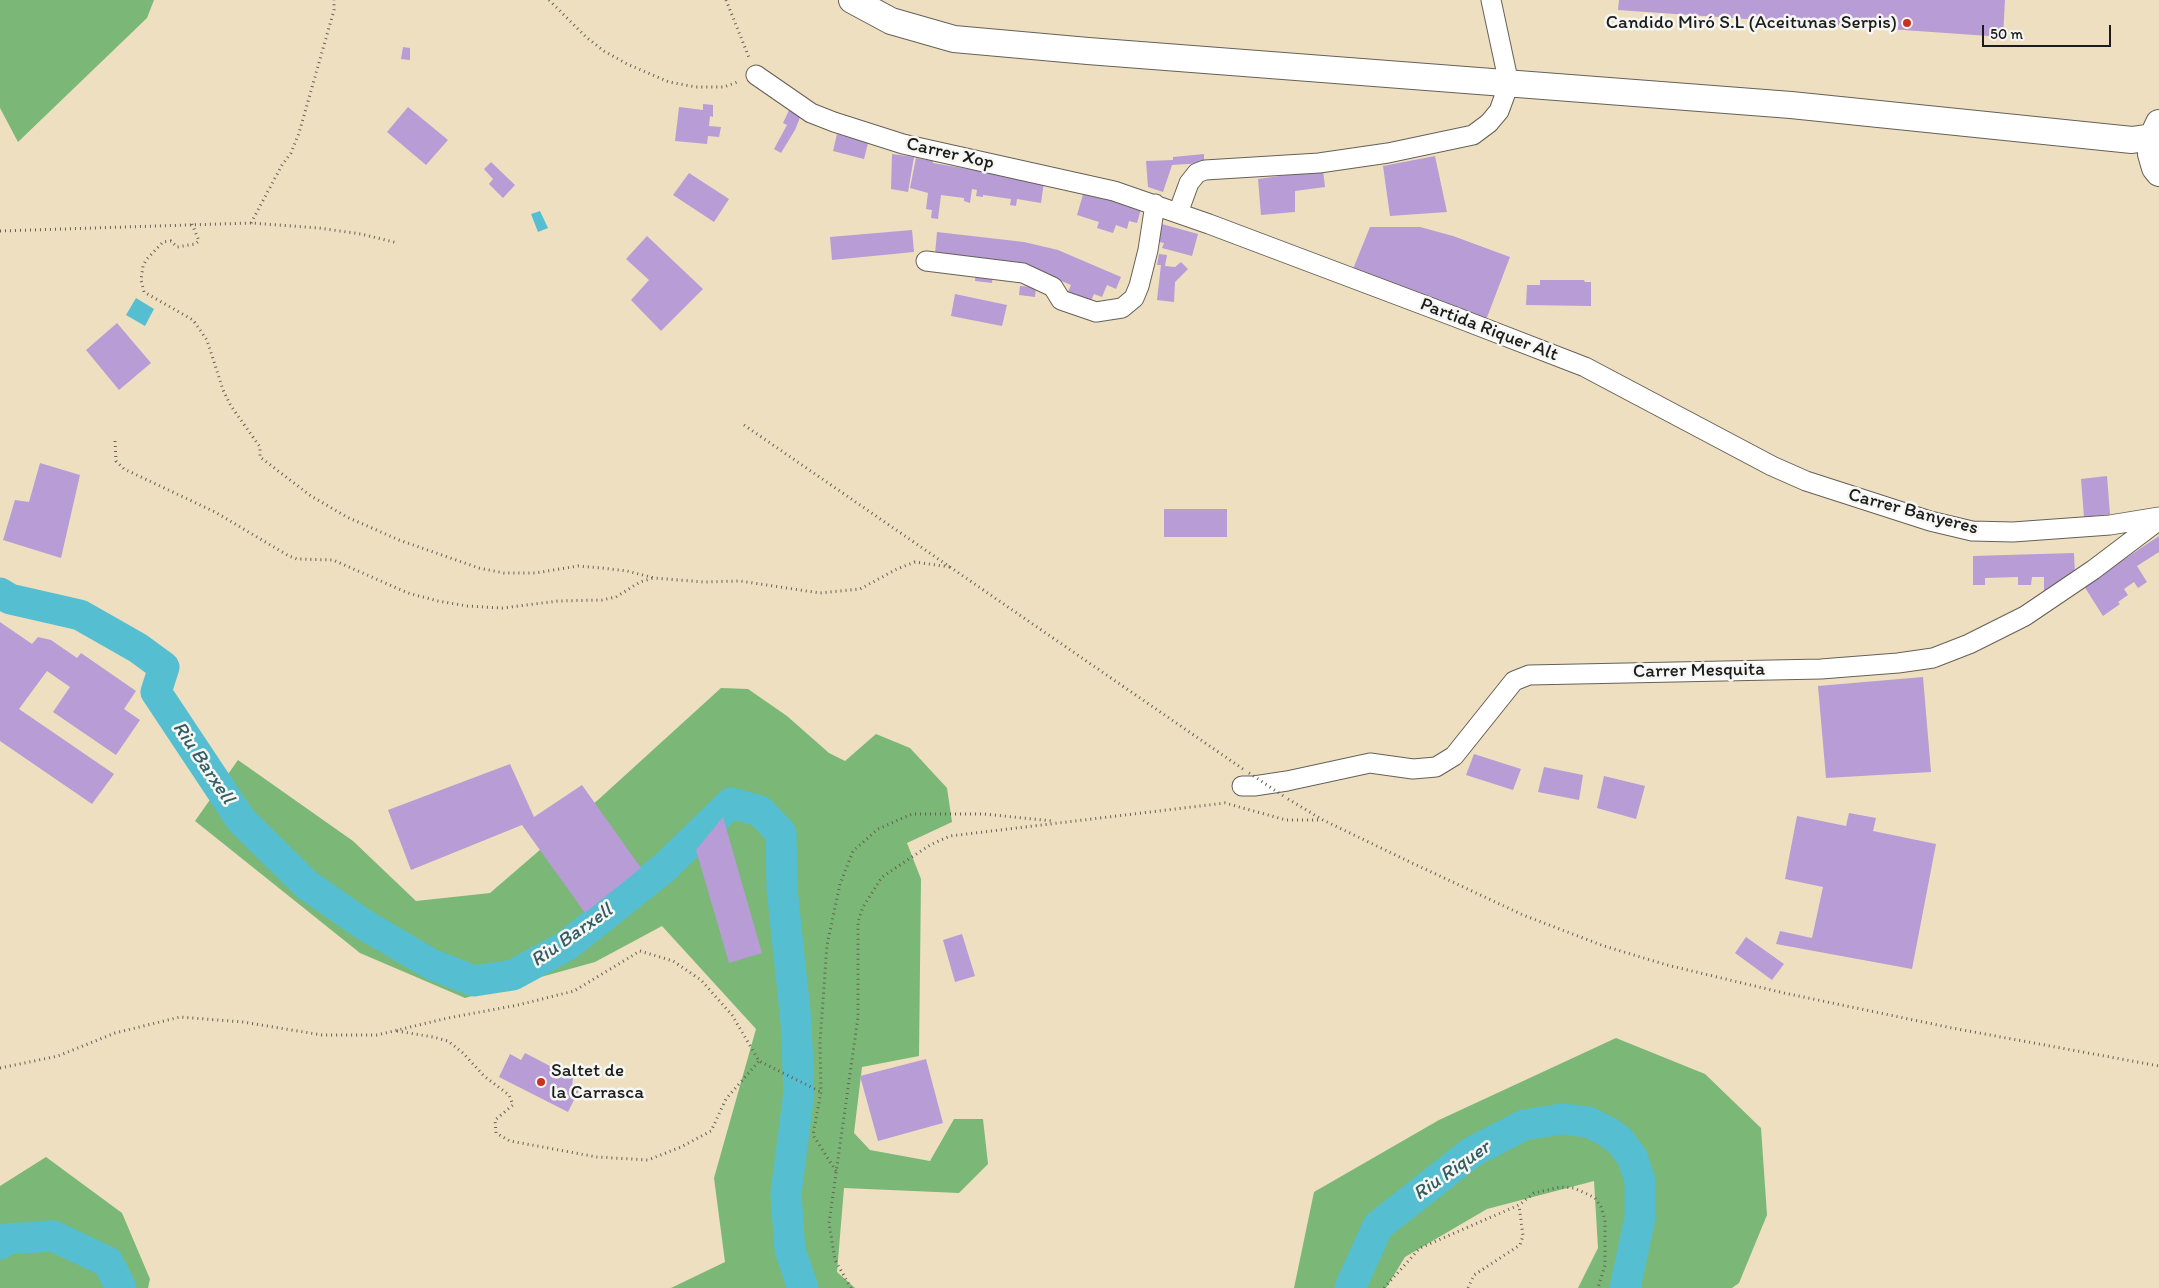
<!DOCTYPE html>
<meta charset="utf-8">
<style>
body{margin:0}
#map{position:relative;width:2159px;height:1288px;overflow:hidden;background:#eedfc1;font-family:Itim,sans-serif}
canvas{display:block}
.scale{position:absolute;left:1982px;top:25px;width:129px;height:22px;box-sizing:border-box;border:2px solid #1c1c1c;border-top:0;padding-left:6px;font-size:15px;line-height:18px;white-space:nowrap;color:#1c1c1c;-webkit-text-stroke:4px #f6f6f2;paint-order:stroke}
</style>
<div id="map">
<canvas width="2159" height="1288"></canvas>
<div class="scale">50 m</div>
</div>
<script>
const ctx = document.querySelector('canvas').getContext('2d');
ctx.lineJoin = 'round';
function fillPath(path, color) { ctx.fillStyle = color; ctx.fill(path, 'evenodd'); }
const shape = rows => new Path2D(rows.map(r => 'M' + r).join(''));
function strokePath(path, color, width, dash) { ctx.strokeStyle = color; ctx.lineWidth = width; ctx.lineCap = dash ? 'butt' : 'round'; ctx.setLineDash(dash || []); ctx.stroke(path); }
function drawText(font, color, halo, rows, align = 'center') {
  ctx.font = font + ' Itim,sans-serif'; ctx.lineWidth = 5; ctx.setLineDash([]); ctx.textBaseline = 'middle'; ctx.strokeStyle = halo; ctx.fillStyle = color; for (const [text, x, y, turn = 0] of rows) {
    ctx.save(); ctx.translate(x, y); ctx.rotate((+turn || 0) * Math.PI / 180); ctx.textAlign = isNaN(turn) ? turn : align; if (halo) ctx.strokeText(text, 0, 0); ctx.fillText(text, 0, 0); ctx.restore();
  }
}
const forest = shape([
 [0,0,154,0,147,18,18,142,0,108],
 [721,688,748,689,787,716,829,753,845,761,876,734,910,748,947,788,952,822,907,843,921,879,919,1056,862,1067,854,1133,870,1150,930,1161,954,1119,983,1119,988,1164,959,1193,844,1188,837,1272,855,1288,671,1288,725,1262,714,1178,756,1029,662,926,595,962,465,998,360,953,195,821,238,760,353,841,416,901,490,893,599,799],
 [1616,1038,1705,1074,1761,1128,1767,1215,1739,1283,1732,1288,1578,1288,1598,1248,1594,1181,1487,1209,1405,1257,1386,1288,1294,1288,1314,1192,1439,1120],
 [46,1157,122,1213,150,1279,148,1288,0,1288,0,1186]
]);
const water = shape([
 [540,211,548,228,538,232,531,214],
 [136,298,154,309,145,326,126,315]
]);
const river = shape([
 [0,593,10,599,80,615,138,648,164,667,156,692,241,820,307,885,363,924,431,964,474,981,513,975,566,946,664,868,731,803,760,811,781,833,782,889,796,1021,799,1092,786,1194,790,1250,803,1288],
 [0,1244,6,1239,53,1236,108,1262,121,1288],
 [1350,1288,1378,1226,1472,1152,1524,1125,1562,1119,1588,1122,1608,1132,1620,1141,1632,1157,1640,1180,1640,1218,1625,1288]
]);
const building = shape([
 [1619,0,2005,0,2003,37,1618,10],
 [403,47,410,48,410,60,401,59],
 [703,104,713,105,713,117,710,116,709,126,721,127,719,137,708,136,707,144,675,141,679,107,703,110],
 [408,107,448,140,426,165,387,132],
 [790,108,801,115,795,130,781,153,774,149,787,125,783,123],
 [837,134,868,143,864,159,833,151],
 [892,154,914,157,908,192,891,189],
 [1204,154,1204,163,1172,165,1163,192,1148,187,1146,161,1173,160,1173,157],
 [1435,156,1447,212,1390,216,1383,166],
 [916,158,933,161,933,163,1044,182,1041,203,1017,199,1016,206,1010,205,1011,199,983,195,983,197,976,196,977,190,972,189,970,203,964,201,964,198,941,195,938,219,931,218,932,210,926,209,928,193,910,188],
 [491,162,515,185,503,198,489,184,493,179,484,169],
 [1323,170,1325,187,1295,191,1295,212,1261,215,1258,179],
 [689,173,729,199,714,222,673,195],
 [1084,191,1141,209,1137,223,1129,221,1127,229,1116,225,1113,233,1097,228,1099,222,1077,215],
 [1158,223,1198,234,1192,256,1162,248,1164,243,1159,242,1157,230],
 [1370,227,1420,227,1453,236,1510,257,1486,320,1353,269],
 [912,230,914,252,832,260,830,237],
 [937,232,1024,242,1058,250,1121,277,1116,289,1107,285,1102,297,1094,294,1090,303,1067,294,1071,285,1021,264,935,254],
 [647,236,703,289,661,331,631,300,649,280,626,259],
 [1159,254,1167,255,1165,266,1175,267,1181,262,1188,269,1175,282,1174,302,1157,300,1161,265,1157,265],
 [976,271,993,274,992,283,975,281],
 [1540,280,1584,280,1585,282,1591,282,1591,306,1526,305,1527,285,1540,285],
 [1020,286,1036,287,1035,297,1019,295],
 [955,294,1007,305,1002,326,951,316],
 [117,323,151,363,119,390,86,350],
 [40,463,80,475,61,558,3,540,15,500,29,502],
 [2107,476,2110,514,2084,517,2081,479],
 [1164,509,1227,509,1227,537,1164,537],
 [2159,536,2159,552,2137,566,2147,582,2138,588,2134,582,2124,589,2128,595,2118,602,2120,604,2103,616,2084,586],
 [2074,553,2075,575,2044,592,2044,577,2032,577,2031,585,2018,585,2018,577,1985,578,1985,585,1973,585,1973,556],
 [0,622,32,644,38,637,51,640,77,658,81,653,136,691,124,709,140,720,116,755,53,712,70,687,47,671,19,709,114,774,92,804,0,741],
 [1923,677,1931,772,1826,778,1818,686],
 [1474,754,1521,769,1513,790,1466,775],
 [510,764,534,817,582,785,641,868,585,913,522,825,411,870,388,810],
 [1544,767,1583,775,1579,800,1538,792],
 [1604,776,1645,786,1636,819,1597,808],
 [1849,813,1876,818,1873,831,1936,844,1912,969,1776,944,1780,931,1812,938,1823,887,1785,879,1797,816,1846,826],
 [723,817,762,953,729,963,696,850],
 [962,934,975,976,955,982,943,940],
 [1746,937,1784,964,1772,980,1735,953],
 [525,1053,573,1078,572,1086,579,1090,568,1112,499,1077,510,1054,521,1060],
 [926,1059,943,1123,878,1141,860,1076]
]);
const path = shape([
 [549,0,586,37,604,51,627,64,669,82,696,87,724,87,740,81],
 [726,0,750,60],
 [251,223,282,165,291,153,299,133,334,10,334,0],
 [192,224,199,241,195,244,177,247,171,241,163,242,146,260,143,266,141,280,144,292,193,320,207,340,223,390,231,406,260,447,260,457,311,496,347,517,399,540,479,568,504,573,535,573,578,566,602,568,627,571,654,578,704,582,740,581,820,593,860,589,897,569,915,562,950,567],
 [0,231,251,223,319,228,361,234,398,243],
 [744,425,1243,769],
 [115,441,116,461,124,469,215,512,289,556,297,559,333,560,408,593,438,601,467,606,502,608,558,601,602,600,616,597,640,582,653,578],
 [1288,799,1323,820,1410,862,1523,915,1604,946,1667,965,1784,993,1952,1028,2159,1066],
 [397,1031,433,1037,448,1041,463,1053,484,1076,509,1095,513,1105,495,1120,496,1133,510,1141,597,1157,648,1160,681,1147,711,1131,726,1099,759,1061],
 [0,1068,58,1056,115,1033,180,1017,243,1022,322,1035,377,1035,448,1018,518,1005,574,991,640,951,673,961,701,980,732,1015,759,1061,821,1092],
 [836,1171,813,1135,821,1092,820,1042,827,945,840,884,853,851,878,829,912,814,984,814,1053,821],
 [851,1288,835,1260,829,1223,858,1017,858,922,863,907,882,877,930,845,950,836,1225,803,1286,820,1321,820],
 [1384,1288,1420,1248,1519,1205,1534,1193,1560,1187,1574,1188,1585,1193,1595,1198,1601,1207,1605,1220,1605,1265,1598,1288],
 [1468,1288,1474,1275,1520,1245,1523,1236,1519,1205]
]);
const minor = shape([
 [756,75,811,113,834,122,903,144,1114,191,1209,224,1453,316,1585,367,1772,466,1806,481,1930,521,1972,531,2013,532,2110,525,2159,517],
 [1178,213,1189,183,1197,173,1205,170,1319,163,1388,153,1473,135,1489,123,1499,111,1509,84,1491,0],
 [926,261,1023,273,1053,287,1061,300,1096,312,1122,308,1134,298,1139,286,1148,250,1155,204],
 [1242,786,1254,786,1287,781,1370,763,1413,769,1436,767,1454,756,1514,681,1529,675,1821,669,1898,663,1933,658,1969,644,2025,616,2093,570,2159,520]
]);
const secondary = shape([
 [852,0,891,21,954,39,1088,51,1791,105,2132,140,2152,137],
 [2159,123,2151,140,2151,154,2155,168,2159,173]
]);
const pathBridge = shape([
 [1249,773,1285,797]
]);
const markers = [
 [1907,23,5,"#c8321e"],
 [541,1082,5,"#c8321e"]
];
const poiNames = [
 ["Candido Miró S.L (Aceitunas Serpis)",1897,23],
 ["Saltet de",551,1071,"left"],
 ["la Carrasca",551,1093,"left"]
];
const streetNames = [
 ["Carrer Xop",950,154,13],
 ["Partida Riquer Alt",1489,330,21],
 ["Carrer Banyeres",1913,512,15],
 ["Carrer Mesquita",1699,671,-1]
];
const waterNames = [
 ["Riu Barxell",203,763,56],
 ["Riu Barxell",572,936,-35],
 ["Riu Riquer",1452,1171,-35]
];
fillPath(forest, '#7bb776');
fillPath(water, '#55bfd1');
strokePath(river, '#55bfd1', 31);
fillPath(building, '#b79cd5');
strokePath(minor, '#666056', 21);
strokePath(secondary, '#666056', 28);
strokePath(path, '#666056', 3, [1, 4]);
strokePath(minor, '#fff', 19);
strokePath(secondary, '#fff', 26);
strokePath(pathBridge, '#666056', 3, [1, 4]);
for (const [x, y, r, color] of markers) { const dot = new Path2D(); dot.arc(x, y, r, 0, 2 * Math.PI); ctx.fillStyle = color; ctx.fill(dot); strokePath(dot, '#f6f6f2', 2); }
drawText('19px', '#1c1c1c', '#f6f6f2', poiNames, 'right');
drawText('19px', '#1c1c1c', '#f6f6f2', streetNames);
drawText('italic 20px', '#335d64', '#f6f6f2', waterNames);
</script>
